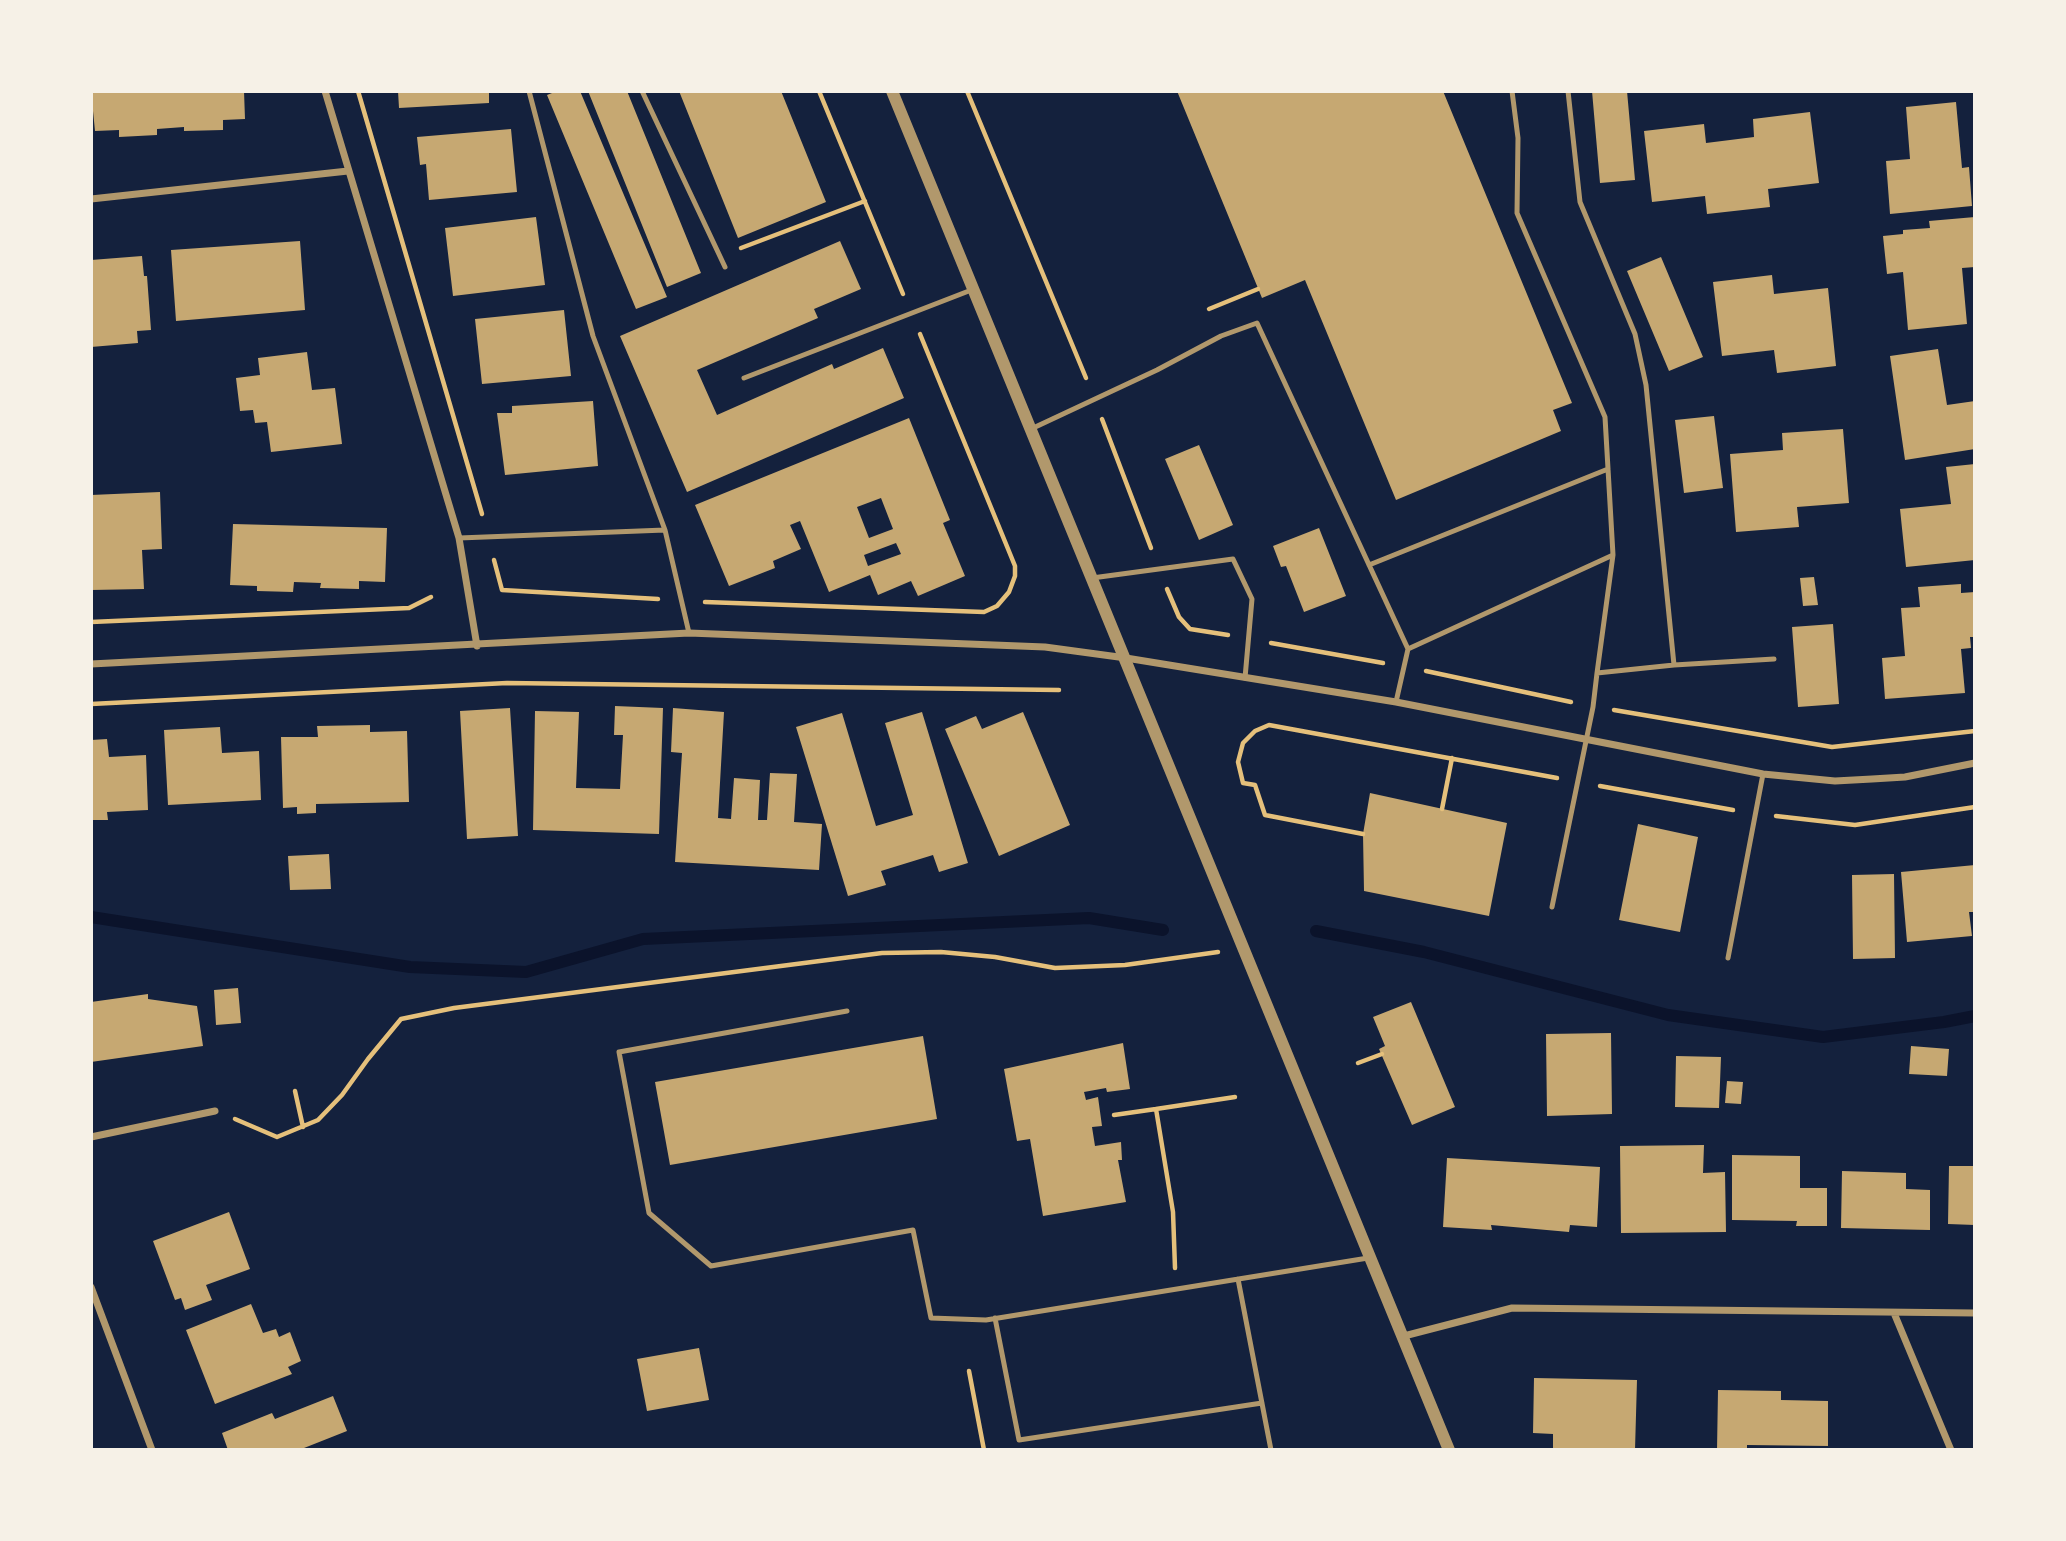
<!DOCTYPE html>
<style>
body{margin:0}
#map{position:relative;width:2066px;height:1541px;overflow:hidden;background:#14213d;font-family:"Open Sans",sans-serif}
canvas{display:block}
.frame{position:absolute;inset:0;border:93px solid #f6f1e7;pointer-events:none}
</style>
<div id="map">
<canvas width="2066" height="1541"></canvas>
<div class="frame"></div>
</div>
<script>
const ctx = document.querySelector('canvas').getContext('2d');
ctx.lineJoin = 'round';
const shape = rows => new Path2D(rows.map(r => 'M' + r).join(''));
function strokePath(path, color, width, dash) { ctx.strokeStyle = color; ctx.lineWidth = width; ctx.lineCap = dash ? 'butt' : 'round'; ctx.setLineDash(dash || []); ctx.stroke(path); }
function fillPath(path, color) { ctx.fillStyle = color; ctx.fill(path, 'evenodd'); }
const stream = shape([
 [91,917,410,967,526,972,643,939,1089,918,1163,930],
 [1316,931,1424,952,1668,1015,1823,1037,1944,1022,1975,1016]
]);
const building = shape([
 [91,91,244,91,245,119,223,120,223,130,184,131,184,127,157,129,157,135,119,137,119,130,95,131],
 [398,91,489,91,489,103,399,108],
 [557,91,580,91,667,297,636,309,547,95],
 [588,91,627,91,701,273,667,287],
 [679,91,781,91,826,202,738,238],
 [1177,91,1443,91,1572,403,1553,410,1561,431,1396,500,1305,280,1262,298],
 [1592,91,1627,91,1635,180,1600,183],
 [1956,102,1962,168,1969,167,1972,206,1890,214,1886,161,1910,159,1906,107],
 [1810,112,1819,183,1768,189,1770,207,1707,214,1705,196,1652,202,1644,131,1704,124,1706,143,1754,137,1753,119],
 [511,129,517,192,429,200,426,164,420,165,417,137],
 [536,217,545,285,453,296,445,228],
 [1975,217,1975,267,1962,268,1967,324,1908,330,1903,272,1887,274,1883,236,1903,234,1903,230,1930,228,1929,221],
 [300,241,305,310,176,321,171,250],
 [840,241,861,289,814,309,818,318,697,370,717,415,832,364,834,369,883,348,904,398,687,492,620,336],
 [142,256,144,276,147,276,151,330,137,331,138,343,91,347,91,260],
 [1661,257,1703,357,1669,371,1627,271],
 [1772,275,1774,294,1828,288,1836,366,1777,373,1774,350,1722,356,1713,282],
 [564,310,571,376,482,384,475,319],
 [1938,349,1947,405,1975,401,1975,449,1905,460,1890,356],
 [307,352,312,390,335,388,342,444,271,452,267,422,255,423,253,410,240,411,236,378,260,375,258,358],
 [593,401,598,466,505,475,497,413,512,413,512,406],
 [1714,416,1723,488,1684,493,1675,420],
 [909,418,950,520,943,523,965,576,918,596,911,581,878,595,870,575,829,592,800,521,790,525,801,549,773,561,775,568,729,586,695,505],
 [881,498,893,529,869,538,857,507],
 [896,543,901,554,868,566,864,555],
 [1843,429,1849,503,1797,507,1799,527,1736,532,1730,454,1783,450,1782,433],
 [1199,445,1233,525,1199,540,1165,459],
 [1975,464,1975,560,1906,567,1900,509,1951,504,1946,467],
 [160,492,162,549,142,550,144,589,91,590,91,495],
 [233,524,387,528,385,582,359,581,359,589,320,588,321,583,294,582,293,592,257,591,257,586,230,585],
 [1319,528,1346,596,1304,612,1286,566,1281,567,1273,546],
 [1814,577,1818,605,1803,606,1800,578],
 [1961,584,1961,593,1975,592,1975,637,1970,637,1971,648,1961,649,1965,693,1885,699,1882,658,1905,656,1901,608,1920,607,1918,587],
 [1833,624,1839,704,1798,707,1792,627],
 [615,706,663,708,659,834,533,830,535,711,579,712,576,788,620,789,623,735,614,735],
 [510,708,518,836,467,839,460,711],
 [673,708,724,712,718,818,731,819,734,778,760,780,758,820,767,820,770,773,797,774,794,822,822,824,819,870,675,862,682,753,671,752],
 [922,712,968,863,939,872,933,855,881,871,886,885,848,896,796,727,842,713,876,826,913,815,885,723],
 [1023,712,1070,825,999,856,945,729,976,716,982,729],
 [370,725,370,732,407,731,409,802,316,804,316,813,297,814,297,807,283,808,281,737,318,737,317,726],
 [220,727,222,753,259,751,261,800,168,805,164,730],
 [107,739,109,757,146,755,148,810,107,812,108,820,91,820,91,740],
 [1370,793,1507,823,1489,916,1364,891,1363,834],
 [1638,824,1698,837,1680,932,1619,920],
 [329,854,331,889,290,890,288,856],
 [1975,865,1975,912,1969,912,1972,936,1907,942,1901,872],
 [1894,874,1895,958,1853,959,1852,875],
 [238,988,241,1023,216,1025,214,990],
 [148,994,148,999,197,1006,203,1046,91,1062,91,1002],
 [1411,1002,1455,1107,1412,1125,1379,1049,1385,1046,1373,1017],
 [1611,1033,1612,1114,1547,1116,1546,1034],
 [923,1036,937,1119,670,1165,655,1082],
 [1123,1043,1130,1089,1107,1092,1106,1088,1084,1092,1086,1100,1098,1097,1102,1126,1092,1127,1095,1146,1121,1142,1122,1160,1118,1160,1126,1202,1043,1216,1030,1139,1017,1141,1004,1069],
 [1911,1046,1949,1049,1947,1076,1909,1074],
 [1676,1056,1721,1057,1719,1108,1675,1107],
 [1727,1081,1743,1082,1741,1104,1725,1103],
 [1704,1145,1703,1173,1725,1172,1726,1232,1621,1233,1620,1146],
 [1732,1155,1800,1156,1800,1188,1827,1188,1827,1226,1796,1226,1797,1221,1732,1220],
 [1447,1158,1600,1167,1597,1227,1570,1225,1569,1232,1491,1225,1492,1230,1443,1227],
 [1949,1166,1975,1166,1975,1225,1948,1224],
 [1842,1171,1906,1173,1906,1189,1930,1190,1930,1230,1841,1228],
 [229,1212,250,1269,206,1285,212,1300,185,1310,181,1298,175,1300,153,1241],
 [251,1304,263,1333,276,1329,279,1337,290,1332,301,1361,288,1367,292,1374,215,1404,186,1330],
 [699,1348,709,1400,647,1411,637,1359],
 [1534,1378,1637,1380,1635,1450,1553,1450,1553,1434,1533,1433],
 [1718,1390,1781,1391,1781,1400,1828,1401,1828,1446,1747,1445,1747,1450,1717,1450],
 [333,1396,347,1431,299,1450,228,1450,222,1433,272,1413,275,1419]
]);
const path = shape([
 [358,91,482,514],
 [819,91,903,294],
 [967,91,1086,378],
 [741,248,865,201],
 [1209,309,1258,289],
 [1102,419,1151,548],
 [494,560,502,590,658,599],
 [1167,589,1179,617,1190,629,1228,635],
 [705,602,984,612,997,606,1009,592,1015,576,1015,566,920,334],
 [91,622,409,608,431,597],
 [1271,643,1383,663],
 [1426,671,1571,702],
 [91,704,507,683,1059,690],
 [1614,710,1832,747,1975,731],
 [1600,786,1733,810],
 [1442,809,1452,758],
 [1776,816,1855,825,1975,807],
 [1363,834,1265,815,1255,785,1243,783,1238,762,1243,743,1255,731,1269,725,1557,778],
 [1358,1063,1382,1054],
 [295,1091,303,1127],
 [1114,1115,1156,1109],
 [235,1119,277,1137,318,1120,342,1095,368,1059,401,1019,454,1008,882,953,941,952,995,957,1055,968,1125,965,1218,952],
 [1175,1268,1173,1212,1156,1109,1235,1097],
 [969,1371,984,1450]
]);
const service = shape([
 [529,91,593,336,665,530,689,633],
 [642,91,725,267],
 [1568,91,1580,202,1635,334,1646,385,1674,665],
 [744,378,974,289],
 [1031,429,1157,370,1221,336,1257,323,1408,649],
 [459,538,665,530],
 [1369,565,1608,469],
 [1092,578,1233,559,1252,599,1245,678],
 [1597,673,1613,555],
 [1396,702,1408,649,1613,555,1605,417,1517,213,1518,138,1512,91],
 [1552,907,1593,707,1597,673,1674,665,1774,659],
 [1728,958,1763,774],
 [847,1011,619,1052,649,1213,711,1266,913,1230,931,1318,986,1320,1368,1258],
 [1238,1279,1271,1450],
 [995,1318,1019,1440,1262,1403]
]);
const minor = shape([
 [325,91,459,538,477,646],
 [91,199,348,171],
 [91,664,689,633,1045,647,1126,658,1396,702,1763,774,1835,781,1872,779,1905,777,1975,763],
 [91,1137,215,1111],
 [91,1287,152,1450],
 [1894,1313,1951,1450],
 [1404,1336,1512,1308,1975,1313]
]);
const tertiary = shape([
 [892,91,1449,1450]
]);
strokePath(stream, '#0b132b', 12);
fillPath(building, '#c6a872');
strokePath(path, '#e5c07b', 4.5);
strokePath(service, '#b1986c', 5);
strokePath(minor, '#b1986c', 7);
strokePath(tertiary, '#b1986c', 12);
</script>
